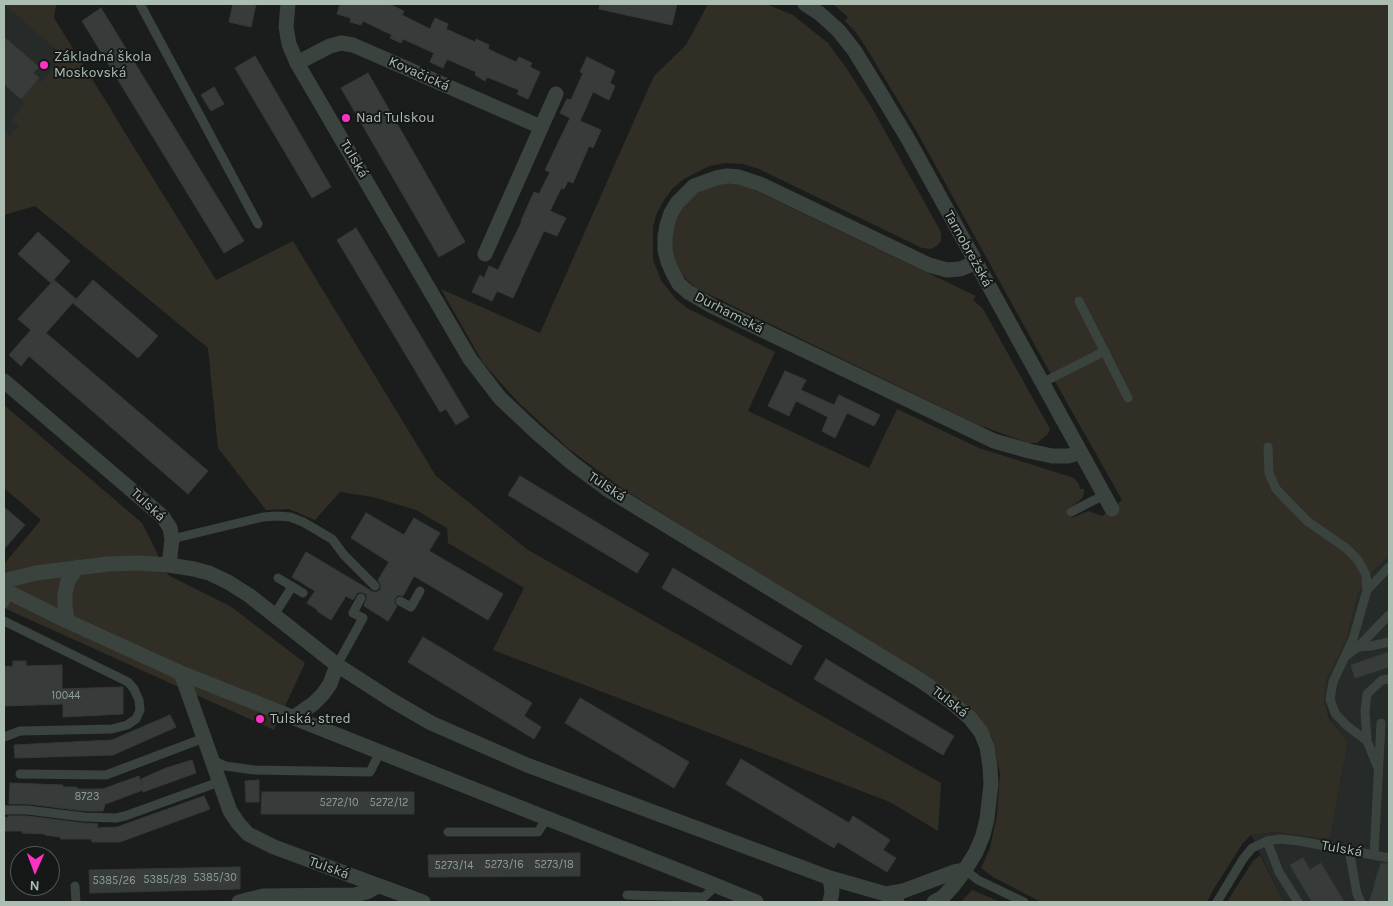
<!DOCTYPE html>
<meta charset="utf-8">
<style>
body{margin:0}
#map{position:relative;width:1393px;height:906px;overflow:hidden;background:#1b1d1c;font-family:Karla,sans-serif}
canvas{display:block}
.frame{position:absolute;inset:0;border:5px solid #acbdb2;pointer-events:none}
.north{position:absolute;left:10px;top:846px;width:50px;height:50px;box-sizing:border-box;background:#151817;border:1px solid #515a55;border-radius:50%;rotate:182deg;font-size:14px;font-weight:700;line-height:20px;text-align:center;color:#acbdb2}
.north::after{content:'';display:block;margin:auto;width:18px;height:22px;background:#ff31c5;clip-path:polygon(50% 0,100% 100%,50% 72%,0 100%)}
</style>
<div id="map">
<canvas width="1393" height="906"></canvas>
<div class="frame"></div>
<div class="north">N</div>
</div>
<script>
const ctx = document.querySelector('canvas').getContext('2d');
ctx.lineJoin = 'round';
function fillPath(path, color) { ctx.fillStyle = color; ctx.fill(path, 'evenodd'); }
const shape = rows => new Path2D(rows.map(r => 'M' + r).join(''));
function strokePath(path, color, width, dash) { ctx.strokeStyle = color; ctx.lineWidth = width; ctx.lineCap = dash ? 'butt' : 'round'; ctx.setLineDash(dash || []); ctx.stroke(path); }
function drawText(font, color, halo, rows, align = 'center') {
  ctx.font = font + ' Karla,sans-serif'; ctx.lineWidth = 4; ctx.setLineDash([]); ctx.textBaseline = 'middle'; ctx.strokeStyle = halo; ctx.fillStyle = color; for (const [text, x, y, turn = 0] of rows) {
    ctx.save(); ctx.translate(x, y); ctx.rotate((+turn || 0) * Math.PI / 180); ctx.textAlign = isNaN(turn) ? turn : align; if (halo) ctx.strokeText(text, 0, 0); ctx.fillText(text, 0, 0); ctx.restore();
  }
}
const built = shape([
 [4,4,56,4,54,18,113,112,4,174],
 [1389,556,1389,902,1284,902,1251,835,1276,832,1330,838,1348,742,1330,718,1324,701,1327,679,1347,639,1358,593,1373,571]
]);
const green = shape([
 [4,4,56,4,54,18,216,280,293,241,436,476,528,550,941,783,938,831,890,802,493,650,524,588,448,543,447,528,416,510,373,497,340,492,315,520,289,509,266,510,218,448,208,348,35,206,4,215,4,131,10,136,19,125,12,120,25,103,21,99,38,80,41,82,64,56],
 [708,4,766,4,793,15,828,43,847,69,872,108,941,232,941,241,938,245,931,249,922,248,759,169,743,164,725,163,709,166,684,179,673,188,664,200,656,215,653,227,653,260,662,282,676,299,687,308,775,352,748,411,869,468,897,409,979,448,1074,478,1079,484,1080,489,1084,489,1084,493,1083,497,1078,502,1067,509,1072,518,1088,511,1102,516,1122,500,1048,369,917,132,867,49,855,31,845,21,848,17,833,4,1389,4,1389,556,1373,571,1358,593,1347,639,1327,679,1324,701,1329,718,1348,742,1330,839,1276,832,1251,835,1243,843,1213,890,1207,902,1041,902,993,877,981,868,990,848,997,815,1000,773,992,738,972,711,923,675,623,489,569,449,518,402,483,363,441,289,540,333,654,76,686,45],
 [725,184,737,184,748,187,976,296,973,300,983,309,1050,429,1047,435,1037,443,1028,443,976,424,696,288,687,280,680,271,675,260,672,249,671,237,678,214,684,205,693,196,702,190,713,186],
 [4,405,142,523,168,575,230,606,305,663,274,730,4,608,4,564,41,520,4,488],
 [1260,855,1284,902,1227,902,1253,861],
 [972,890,1001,902,961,902]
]);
const building = shape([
 [233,4,256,4,251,27,229,22,233,4],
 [340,4,389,4,404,11,402,15,430,29,435,18,448,24,446,29,475,42,476,39,489,45,488,49,516,62,519,57,532,63,530,67,540,72,528,99,517,94,519,90,487,77,485,81,475,75,476,72,447,59,443,68,430,62,434,53,403,39,401,43,390,38,392,35,363,21,361,25,350,22,351,18,337,14,340,4],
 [600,4,677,4,672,25,599,9,600,4],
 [101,8,244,241,224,253,82,21,101,8],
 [4,37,39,67,33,73,39,78,21,99,4,84,4,37],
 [255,56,331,187,312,198,235,68,255,56],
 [587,57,615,71,610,83,615,86,609,100,593,92,580,121,601,130,593,148,589,146,573,183,568,181,564,189,561,188,550,211,566,218,557,236,544,231,521,280,521,281,513,298,497,291,492,301,472,292,480,275,484,278,489,266,498,270,522,221,521,221,534,192,539,194,550,172,545,170,570,118,560,113,567,99,571,100,583,73,580,72,587,57],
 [368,73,465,242,439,257,341,88,368,73],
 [214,87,224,104,211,111,201,95,214,87],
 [356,228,469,417,456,425,446,409,440,412,337,240,356,228],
 [38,232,70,261,51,283,18,254,38,232],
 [54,280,76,299,46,333,208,471,188,494,29,356,21,366,9,355,31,330,18,319,54,280],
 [93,280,158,336,138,358,73,303,93,280],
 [785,371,806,380,801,390,834,405,839,395,880,415,874,426,847,413,835,438,822,431,828,417,796,401,789,416,768,406,785,371],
 [520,476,649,554,637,573,508,495,520,476],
 [4,507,25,525,4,549,4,507],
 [366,513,404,535,414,518,440,533,429,551,503,594,488,620,414,576,403,596,399,595,395,598,394,602,397,606,388,621,364,606,367,597,366,594,361,592,357,593,353,600,346,596,331,620,317,611,318,610,307,603,315,591,292,577,306,552,373,592,377,592,380,590,381,585,378,580,389,562,351,538,366,513],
 [673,568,802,646,791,665,662,588,673,568],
 [423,637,532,703,524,716,541,727,534,739,408,662,423,637],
 [1389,652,1389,667,1355,678,1351,665,1389,652],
 [826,659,954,736,943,755,814,679,826,659],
 [13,661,26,661,26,666,62,665,62,689,123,687,123,714,63,717,63,704,4,706,4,667,13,666,13,661],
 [580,698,689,762,674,788,565,723,580,698],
 [170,715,176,727,113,755,15,758,14,745,112,740,170,715],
 [741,759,849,823,853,816,890,840,883,850,896,858,887,872,838,842,834,848,726,784,741,759],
 [192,760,196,773,143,792,143,790,111,802,105,804,103,811,84,811,28,804,9,804,10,783,63,785,63,787,77,787,77,789,103,789,139,776,142,786,141,779,166,768,192,760],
 [259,780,259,802,246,802,245,781,259,780],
 [262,792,414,792,414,814,261,814,262,792],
 [204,796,210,809,120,842,92,842,91,839,61,839,60,837,45,835,45,834,22,833,22,831,4,831,4,817,8,818,8,816,27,816,83,823,98,824,97,828,117,827,204,796],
 [580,853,580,876,429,877,428,855,580,853],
 [1303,858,1310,870,1321,863,1344,902,1312,902,1290,865,1303,858],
 [1381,863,1389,864,1389,902,1369,902,1375,885,1374,885,1381,863],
 [240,867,240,889,90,893,89,870,240,867]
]);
const lane = shape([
 [140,4,258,224],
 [1079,301,1128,398],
 [1042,383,1105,351],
 [1268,447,1269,473,1276,489,1307,521,1346,548,1358,560,1366,575,1367,590,1353,639,1333,682,1330,699,1335,713,1346,725,1367,741],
 [1071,512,1104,495],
 [172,539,263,517,277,516,290,517,303,522,332,539,344,555,375,586],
 [278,578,303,593],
 [1367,590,1389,567],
 [400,601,411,607,420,591],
 [4,604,10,593],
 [274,615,292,587],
 [4,621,128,682,134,689,139,700,140,710,136,719,127,725,112,729,20,731,4,737],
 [1358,647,1389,615],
 [1347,655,1358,647,1371,646,1389,642],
 [337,665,363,618,353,613,361,598],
 [211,759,225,766,254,770,370,772,380,752],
 [1378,768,1367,741,1365,711,1367,694,1382,680,1389,679],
 [20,774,106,775,204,738],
 [4,810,27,810,84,817,116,818,125,816,219,782],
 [448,832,538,832,547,818],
 [1267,841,1279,872,1298,902],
 [1349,850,1357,894,1361,902],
 [1374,855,1381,723],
 [965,870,978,880,1024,902],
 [75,886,76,902],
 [627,895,704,897,717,885],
 [1217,902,1243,859,1252,848,1267,841,1280,839,1299,841,1389,858]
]);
const street = shape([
 [288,4,286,27,289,44,297,63,470,359,500,398,536,432,572,463,607,489,920,680,950,701,970,718,981,732,987,747,990,767,991,784,987,819,983,835,976,852,965,870,953,886,943,897,934,902],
 [805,4,819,13,838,30,854,50,884,99,908,139,1112,509],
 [297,63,330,46,341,43,353,45,541,127],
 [485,254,556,94],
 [975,263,960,269,947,270,929,265,760,184,739,177,727,176,716,178,694,186,677,203,671,213,667,225,665,237,665,250,668,262,673,273,679,284,688,292,712,306,994,441,1029,451,1052,456,1069,456,1080,452],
 [4,381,163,517,170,528,172,539,169,565],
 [4,581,36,573,108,564,138,563,169,565,194,569,209,573,228,582,250,596,337,665,393,701,431,723,527,765,830,878,886,894,897,902],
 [4,590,67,621,181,673,710,883,756,902],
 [67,621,65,605,65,593,68,581,77,567],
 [181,673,230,811,238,823,248,834,274,847,423,902],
 [294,717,313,704,323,694,330,684,337,665],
 [830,878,832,892,830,902],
 [886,894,903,891,954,872,965,870],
 [239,902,263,896,354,895,367,892,378,886]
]);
const markers = [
 [44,65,5,"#ff31c5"],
 [346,118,5,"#ff31c5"],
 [260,719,5,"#ff31c5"]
];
const numberNames = [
 ["10044",66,696],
 ["8723",87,797],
 ["5272/10",339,803],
 ["5272/12",389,803],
 ["5273/16",504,865],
 ["5273/18",554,865],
 ["5273/14",454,866],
 ["5385/30",215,878],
 ["5385/28",165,880],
 ["5385/26",114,881]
];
const poiNames = [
 ["Základná škola",54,57],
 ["Moskovská",54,73],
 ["Nad Tulskou",356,118],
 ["Tulská, stred",270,719]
];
const streetNames = [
 ["Kovačická",419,74,24],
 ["Tulská",354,159,59],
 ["Tarnobrežská",968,249,61],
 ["Durhamská",729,313,27],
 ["Tulská",607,487,34],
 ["Tulská",148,505,43],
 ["Tulská",950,702,38],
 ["Tulská",1342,849,10],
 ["Tulská",329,868,20]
];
fillPath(built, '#262a29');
fillPath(green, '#312e26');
fillPath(building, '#373c3a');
strokePath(building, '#343938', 1);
strokePath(lane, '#3b433f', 9);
strokePath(street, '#3b433f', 15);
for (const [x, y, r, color] of markers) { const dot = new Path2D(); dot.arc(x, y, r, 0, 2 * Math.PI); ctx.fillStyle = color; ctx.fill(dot); strokePath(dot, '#151817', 2); }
drawText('11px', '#8f9d94', null, numberNames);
drawText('14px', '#acbdb2', '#151817', poiNames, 'left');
drawText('14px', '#acbdb2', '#151817', streetNames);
</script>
